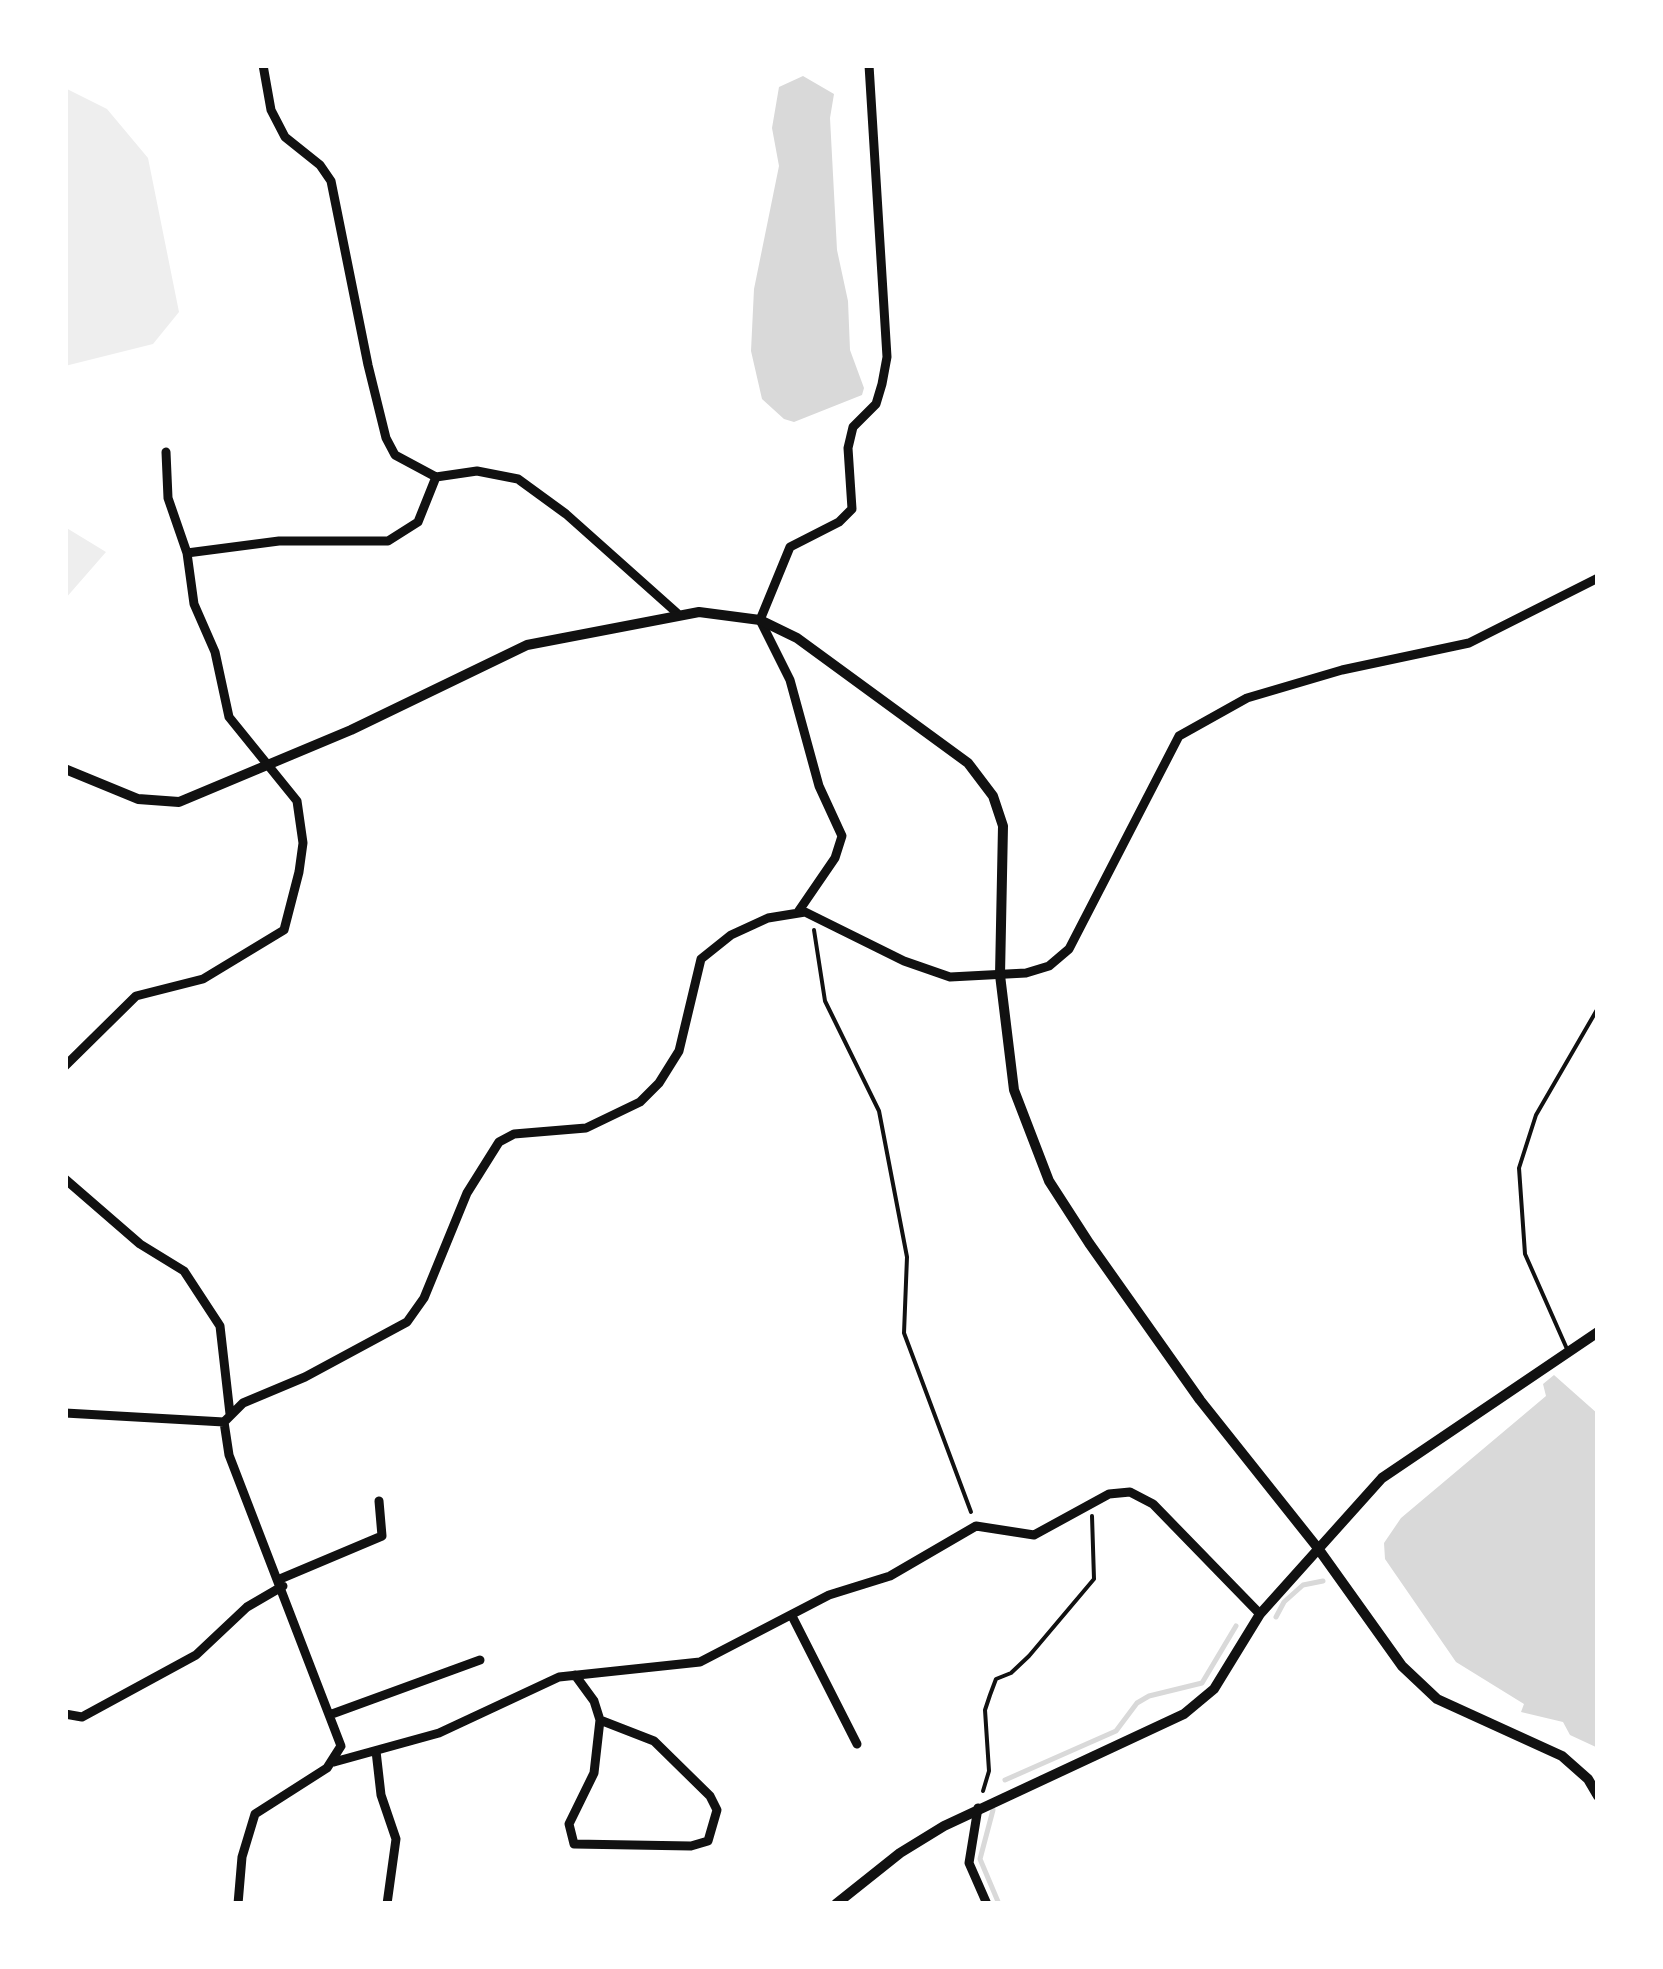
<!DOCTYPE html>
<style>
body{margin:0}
#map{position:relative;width:1663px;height:1969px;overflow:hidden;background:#fff;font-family:Figtree,sans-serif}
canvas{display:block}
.frame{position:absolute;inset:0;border:68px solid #fff;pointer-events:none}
</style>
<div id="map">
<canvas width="1663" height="1969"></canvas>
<div class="frame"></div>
</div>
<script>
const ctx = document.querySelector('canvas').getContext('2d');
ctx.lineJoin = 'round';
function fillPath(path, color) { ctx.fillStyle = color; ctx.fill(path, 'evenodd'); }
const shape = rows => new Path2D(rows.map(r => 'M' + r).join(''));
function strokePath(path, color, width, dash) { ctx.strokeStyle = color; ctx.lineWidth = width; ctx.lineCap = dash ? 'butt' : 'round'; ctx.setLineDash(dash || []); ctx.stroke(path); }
const green = shape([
 [65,88,107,109,148,158,179,312,153,344,65,366],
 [65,527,106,552,65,599]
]);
const water = shape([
 [803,76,834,94,830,118,837,250,848,301,850,350,864,388,862,395,794,422,784,419,762,399,751,351,754,289,779,166,772,128,779,87],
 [1554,1375,1598,1414,1598,1748,1570,1735,1563,1722,1521,1712,1524,1704,1456,1662,1385,1559,1384,1543,1401,1518,1546,1396,1543,1384]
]);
const stream = shape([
 [1276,1617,1284,1602,1303,1585,1323,1581],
 [1005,1780,1116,1731,1137,1703,1149,1696,1202,1683,1236,1626],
 [993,1810,980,1859,999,1904]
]);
const path = shape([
 [814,930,825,1001,879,1111,907,1257,904,1333,971,1512],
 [983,1791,989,1771,985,1710,990,1695,996,1679,1011,1673,1029,1656,1094,1579,1092,1516]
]);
const service = shape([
 [1567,1349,1525,1254,1519,1168,1536,1115,1598,1008]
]);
const minor = shape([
 [263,65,271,110,285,137,320,165,331,181,368,365,386,438,395,455,436,477,477,471,518,479,566,514,677,613],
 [187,553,279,541,388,541,418,522,436,477],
 [798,912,835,858,842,836,819,786,790,680,760,620,790,547,839,522,852,509,848,448,853,427,876,404,882,384,887,357,869,65],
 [65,1066,136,996,203,979,284,930,299,872,303,843,297,801,229,717,215,652,194,604,187,553,168,498,166,452],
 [65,1179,140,1244,184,1271,220,1326,230,1414],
 [65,1413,224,1422],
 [280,1579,382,1536,379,1501],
 [792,1616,857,1744],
 [575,1675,594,1701,600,1720,594,1773,569,1824,574,1844,691,1846,708,1841,717,1810,710,1796,654,1741,600,1720],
 [65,1714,82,1717,196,1655,247,1607,283,1586],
 [332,1714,480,1660],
 [376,1751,381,1795,396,1839,387,1904],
 [334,1762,439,1733,559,1677,700,1662,829,1595,890,1576,976,1526,1034,1535,1109,1494,1130,1492,1153,1504,1260,1614],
 [978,1808,969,1863,987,1904],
 [238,1904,242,1857,255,1814,327,1768,341,1746,229,1455,224,1422,243,1403,305,1377,407,1322,424,1298,467,1193,499,1142,514,1134,586,1128,640,1102,659,1083,679,1051,701,959,731,935,768,918,805,912,904,961,950,977,1026,973,1049,966,1069,949,1179,736,1247,698,1342,670,1469,643,1598,578]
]);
const tertiary = shape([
 [65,769,138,799,179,802,351,730,527,645,699,612,760,620,797,638,968,763,993,796,1003,826,1000,975,1014,1090,1049,1181,1089,1243,1200,1400,1317,1547,1402,1666,1437,1699,1562,1756,1588,1779,1598,1796],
 [836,1904,900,1853,944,1826,1184,1714,1214,1689,1260,1614,1382,1478,1598,1332]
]);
fillPath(green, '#eee');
fillPath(water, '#d9d9d9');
strokePath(stream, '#d9d9d9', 5);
strokePath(path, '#111', 4);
strokePath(service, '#111', 4);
strokePath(minor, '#111', 9);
strokePath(tertiary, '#111', 10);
</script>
